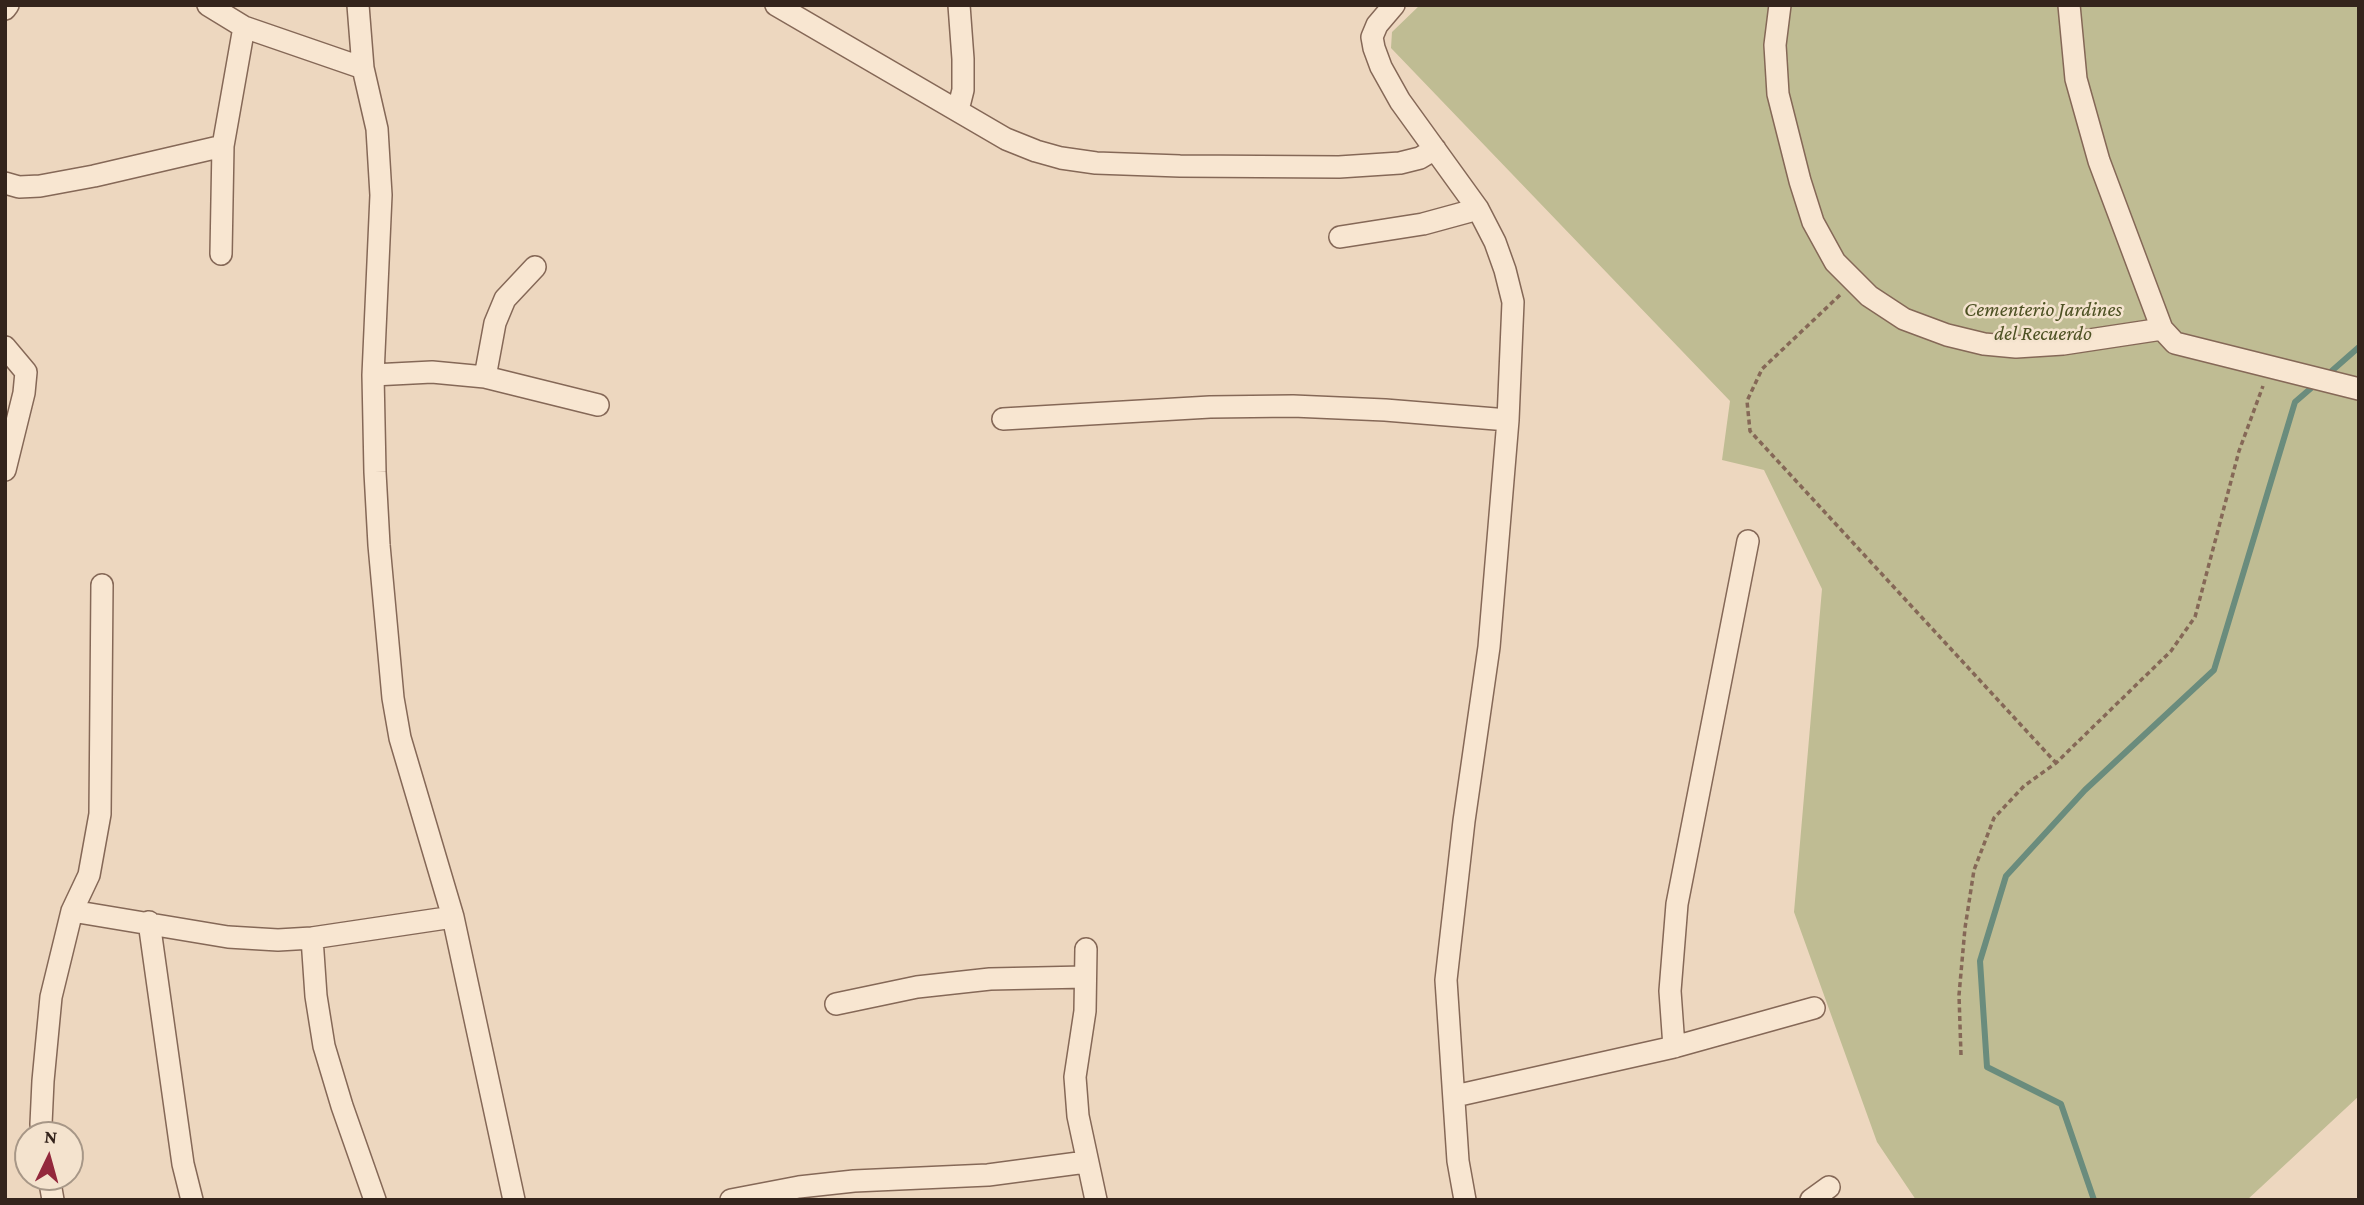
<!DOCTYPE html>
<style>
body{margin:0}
#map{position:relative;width:2364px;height:1205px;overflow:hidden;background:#edd7bf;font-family:"Crimson Pro",serif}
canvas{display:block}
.frame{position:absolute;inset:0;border:7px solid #34241c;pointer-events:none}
.north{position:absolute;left:14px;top:1121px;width:70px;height:70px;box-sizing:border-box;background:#f4e3ce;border:2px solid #a79787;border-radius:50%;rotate:5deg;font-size:19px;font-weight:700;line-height:28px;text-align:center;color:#34241c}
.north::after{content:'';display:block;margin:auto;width:24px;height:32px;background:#93283c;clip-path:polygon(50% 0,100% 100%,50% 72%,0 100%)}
</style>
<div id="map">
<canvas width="2364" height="1205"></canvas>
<div class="frame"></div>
<div class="north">N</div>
</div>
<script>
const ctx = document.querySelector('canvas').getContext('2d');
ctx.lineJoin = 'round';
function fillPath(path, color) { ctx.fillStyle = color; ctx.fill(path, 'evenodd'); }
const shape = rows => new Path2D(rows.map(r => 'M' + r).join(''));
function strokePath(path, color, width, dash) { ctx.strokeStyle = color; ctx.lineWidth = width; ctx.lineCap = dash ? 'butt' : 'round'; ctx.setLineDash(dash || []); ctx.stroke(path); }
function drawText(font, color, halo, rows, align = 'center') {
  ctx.font = font + ' "Crimson Pro",serif'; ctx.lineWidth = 5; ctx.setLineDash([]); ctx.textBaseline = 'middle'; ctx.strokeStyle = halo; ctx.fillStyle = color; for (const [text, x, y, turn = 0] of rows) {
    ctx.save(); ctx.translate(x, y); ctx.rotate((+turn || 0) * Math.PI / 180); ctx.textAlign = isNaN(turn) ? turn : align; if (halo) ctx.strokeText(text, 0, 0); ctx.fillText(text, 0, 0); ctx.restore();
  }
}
const cemetery = shape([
 [1420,5,2359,5,2359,1096,2247,1200,1916,1200,1877,1142,1794,912,1822,589,1764,470,1722,460,1730,401,1391,48,1392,32]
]);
const stream = shape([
 [2326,376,2359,347],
 [2094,1200,2061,1104,1987,1067,1980,961,2006,876,2085,790,2214,670,2295,402,2317,383]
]);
const path = shape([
 [1840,295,1762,369,1747,401,1750,431,2056,763],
 [1961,1055,1959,995,1965,928,1974,870,1994,818,2024,786,2056,763,2171,651,2195,617,2239,451,2263,386]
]);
const minor = shape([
 [208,5,244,27,363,68],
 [358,5,363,68,377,129,381,195,373,375,375,472,379,545,393,698,400,738,453,917,514,1200],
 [776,5,1006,139,1036,151,1061,158,1096,163,1180,166,1339,167,1400,163,1420,158,1435,149],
 [1394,5,1377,25,1372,37,1374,48,1381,67,1400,101,1478,209,1495,242,1505,270,1513,302,1508,420,1489,647,1464,821,1446,980,1458,1161,1465,1200],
 [1780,5,1775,45,1778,94,1800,181,1813,222,1835,262,1869,296,1904,319,1947,335,1984,344,2016,347,2063,344,2162,329],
 [2069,5,2076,79,2099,161,2162,329,2175,343,2359,389],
 [5,9,8,5],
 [958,110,963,90,963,59,959,5],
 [5,183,19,187,40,186,94,176,223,146],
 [1340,237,1423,224,1478,209],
 [221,254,223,146,244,27],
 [5,347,26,372,24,393,5,470],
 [373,375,432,372,485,377,598,405],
 [485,377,495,323,505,299,535,267],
 [1003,419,1210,407,1293,406,1385,410,1508,420],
 [72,911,228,937,278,940,312,938,453,917],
 [149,922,183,1164,192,1200],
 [312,938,316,996,324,1046,342,1106,375,1200],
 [1086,949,1085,1011,1075,1077,1078,1116,1096,1200],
 [836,1004,917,987,990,979,1085,977],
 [1674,1047,1670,991,1677,904,1748,541],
 [1455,1096,1674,1047,1814,1008],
 [43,1135,41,1124,43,1081,51,997,72,911,89,875,100,814,102,585],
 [49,1177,53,1200],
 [731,1200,799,1187,854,1181,988,1175,1086,1162],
 [1811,1200,1829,1187]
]);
const parkNames = [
 ["Cementerio Jardines",2043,310],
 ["del Recuerdo",2043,334]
];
fillPath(cemetery, '#bfbc93');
strokePath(stream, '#6a8c7d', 6);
strokePath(minor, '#856857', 24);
strokePath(path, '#856857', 3.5, [5, 3.5]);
strokePath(minor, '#f8e6d1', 21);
drawText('italic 21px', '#4d5123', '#f4e3ce', parkNames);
</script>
